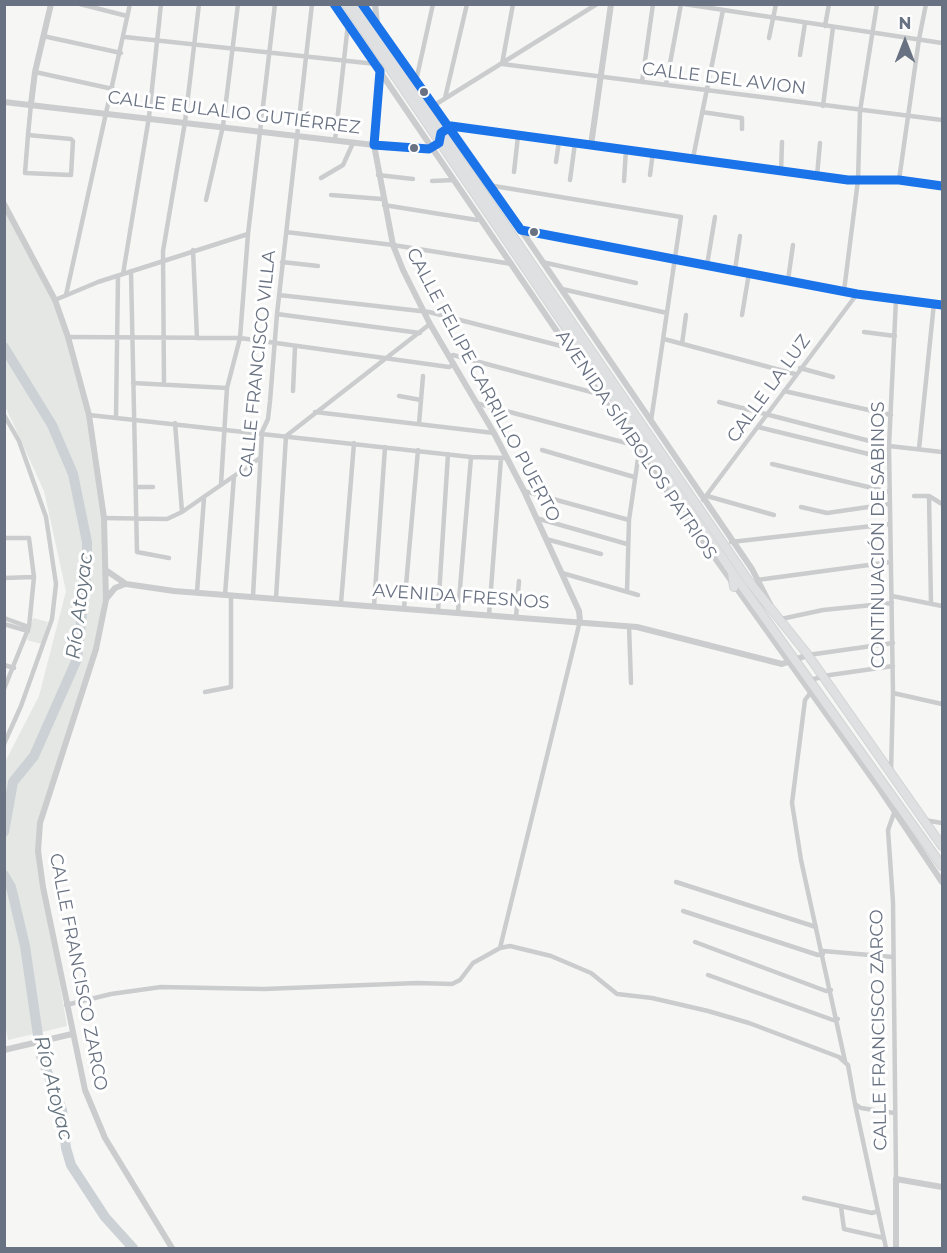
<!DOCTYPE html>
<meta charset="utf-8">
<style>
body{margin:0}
#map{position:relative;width:947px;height:1253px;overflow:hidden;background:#f6f6f5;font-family:Montserrat,sans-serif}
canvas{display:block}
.frame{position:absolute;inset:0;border:6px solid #697282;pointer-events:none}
.north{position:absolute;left:875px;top:12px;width:60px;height:60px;-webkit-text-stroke:4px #fff;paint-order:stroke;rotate:0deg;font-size:16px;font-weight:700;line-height:24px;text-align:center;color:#697282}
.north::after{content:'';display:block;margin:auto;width:21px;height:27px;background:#697282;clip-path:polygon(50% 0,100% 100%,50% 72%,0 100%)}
</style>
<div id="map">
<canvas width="947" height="1253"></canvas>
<div class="frame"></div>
<div class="north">N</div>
</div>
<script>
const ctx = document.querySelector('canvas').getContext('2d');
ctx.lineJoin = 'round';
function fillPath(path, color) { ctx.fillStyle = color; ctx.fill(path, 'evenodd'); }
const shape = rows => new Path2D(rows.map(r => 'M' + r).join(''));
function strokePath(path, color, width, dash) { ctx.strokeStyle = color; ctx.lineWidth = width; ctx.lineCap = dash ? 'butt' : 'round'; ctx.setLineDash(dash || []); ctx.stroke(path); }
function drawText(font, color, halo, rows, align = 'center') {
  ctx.font = font + ' Montserrat,sans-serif'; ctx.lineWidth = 6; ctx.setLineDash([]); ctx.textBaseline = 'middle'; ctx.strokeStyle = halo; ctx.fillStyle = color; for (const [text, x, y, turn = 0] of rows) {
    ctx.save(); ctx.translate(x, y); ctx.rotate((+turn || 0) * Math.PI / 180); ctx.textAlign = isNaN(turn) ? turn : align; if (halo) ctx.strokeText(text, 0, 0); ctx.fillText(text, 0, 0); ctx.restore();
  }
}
const green = shape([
 [4,206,55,300,89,415,99,473,107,571,96,649,40,823,43,887,67,1026,8,1040,4,1018,5,762,39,696,66,591,44,491,5,406],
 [33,618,48,622,42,644,27,640]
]);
const river = shape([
 [4,347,52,425,73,474,87,542,87,567,77,659,34,756,13,782,4,832],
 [4,875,11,887,25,946,41,1056,62,1110,66,1148,71,1165,105,1217,133,1248]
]);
const minor = shape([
 [80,4,127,16],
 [513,4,502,64,942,120],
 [684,4,942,43],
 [825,26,829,4],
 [43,36,121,53],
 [125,37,376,64],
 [769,38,776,4],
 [800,55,805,23],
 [35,72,113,89],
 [416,81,433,4],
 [642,82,653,4],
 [666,85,681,4],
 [445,98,467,4],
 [433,106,597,4],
 [823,106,833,27],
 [702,112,742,118,742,129],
 [28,135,71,139,73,141,71,175,25,173,28,135,31,104],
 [335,140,348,24],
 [374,145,380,71,385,60],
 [693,158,723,10],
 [556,162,559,141],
 [514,172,518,136],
 [781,172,782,142],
 [378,175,413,179],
 [650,175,653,152],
 [817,176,820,143],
 [321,178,343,165,353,143],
 [570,180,575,143],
 [899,180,919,39,926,4],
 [432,181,454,180],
 [624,181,626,149],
 [488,185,681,217,651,421],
 [331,195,382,199],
 [206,200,223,126,238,4],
 [384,205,477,220,480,218],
 [286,232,393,245,512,264],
 [193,250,197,338],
 [282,262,318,266],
 [542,262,636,283],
 [707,265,715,217],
 [735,270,740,236],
 [131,271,137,552,169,558],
 [123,274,149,117,161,4],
 [788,280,793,245],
 [562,289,667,313],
 [844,291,858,180,860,111,877,4],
 [66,295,130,4],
 [279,295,429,312,565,347,567,345],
 [55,300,98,282,248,234],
 [277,314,420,333],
 [742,315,749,273],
 [864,332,895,336],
 [68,337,240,338,449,367,453,365],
 [664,339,795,374],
 [682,344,686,315],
 [449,357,453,355,595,393,598,391],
 [800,368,833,377],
 [133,383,227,388],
 [164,385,163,251,185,122,199,4],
 [293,391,295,347],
 [784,391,891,415],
 [399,396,421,400],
 [719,402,889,446,942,452],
 [476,403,630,444,633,443],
 [315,412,494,433],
 [4,415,19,441,46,517,56,584,52,619,21,706,4,744],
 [89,415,471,457,506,458],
 [116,417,118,276],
 [175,423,182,512],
 [419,424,423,376],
 [758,427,889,459],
 [919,449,934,303],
 [542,450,634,477],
 [772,464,889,492],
 [221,484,227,388,240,338,248,234,275,4],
 [136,487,153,487],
 [524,491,629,520],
 [707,496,774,515],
 [914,496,929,496,942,504],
 [929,496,931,603],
 [703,500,857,294],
 [801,507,827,513,889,504],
 [104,518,167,519,182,512,260,458],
 [536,518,627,544],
 [4,538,29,538,34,577,29,627,4,689],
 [546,539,601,554],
 [731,542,890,524],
 [562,573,638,595],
 [4,578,34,577],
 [757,580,891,562],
 [197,592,204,498],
 [627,592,629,520,639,452],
 [225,595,234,476],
 [253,596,262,432,268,419,270,401,277,314,312,4],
 [892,596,942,606],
 [276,598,286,436,430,324],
 [341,603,354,443],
 [374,606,385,447],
 [404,608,418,450],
 [438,611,448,454],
 [458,612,471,457],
 [489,615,501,458],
 [516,617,519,581],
 [4,618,29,627],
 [781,619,823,610,892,603],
 [4,624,28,631],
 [629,626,631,683],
 [808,655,893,643],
 [4,665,14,668],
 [810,680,830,675,893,666],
 [205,692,231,687,231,595],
 [811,692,805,700,792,803,801,860,845,1061],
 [893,693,942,704],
 [891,771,893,693,889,446,896,299],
 [894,813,888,830,893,902,896,1179],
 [924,820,942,823],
 [676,882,816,927],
 [683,911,818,955,823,954],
 [695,942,826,991,831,990],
 [500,948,580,621],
 [823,951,893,957],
 [708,975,833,1020,838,1019],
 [66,1005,111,994,161,987,264,989,417,983,452,984,460,980,473,963,500,948,510,946,551,956,591,973,617,994,652,998,708,1011,749,1023,839,1057,848,1065,855,1104,861,1108,894,1113],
 [855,1104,886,1248],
 [804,1198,872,1213,878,1211],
 [841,1207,844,1229,884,1238]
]);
const tertiary = shape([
 [334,4,633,443,879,788,942,882],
 [362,4,521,230,752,569,770,604],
 [375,4,377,23],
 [4,102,374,145,429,149,435,146],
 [31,104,35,72,51,4],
 [440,134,451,126,848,180,899,180,942,186],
 [374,145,393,245,403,270,430,324,494,433,524,491,579,611,580,621],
 [591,145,611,4],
 [4,204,55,300,68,337,89,415,104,518,106,600,96,649,40,823,38,851,43,887,85,1090,105,1138,172,1248],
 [521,230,857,294,942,305],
 [107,571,126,584,174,591,637,627,782,664,808,655],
 [106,599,115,588,125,584],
 [4,1050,72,1034],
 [896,1248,896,1179,942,1187]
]);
const primary = shape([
 [346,4,732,572,942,866],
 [354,4,748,580,808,655,942,846],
 [732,573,734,587]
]);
const bus1 = shape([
 [334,4,380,71,374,145,429,149,439,143,441,133,451,126,848,180,899,180,942,186],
 [362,4,521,230,857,294,942,305]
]);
const markers = [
 [424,92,5,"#697282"],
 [414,148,5,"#697282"],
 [534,232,5,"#697282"]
];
const streetNames = [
 ["CALLE DEL AVION",724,79,7],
 ["CALLE EULALIO GUTIÉRREZ",234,113,7],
 ["CALLE FRANCISCO VILLA",258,364,-84],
 ["CALLE FELIPE CARRILLO PUERTO",483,385,62],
 ["CALLE LA LUZ",769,389,-54],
 ["AVENIDA SÍMBOLOS PATRIOS",636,445,56],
 ["CONTINUACIÓN DE SABINOS",879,535,-90],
 ["AVENIDA FRESNOS",461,597,4],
 ["CALLE FRANCISCO ZARCO",78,972,79],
 ["CALLE FRANCISCO ZARCO",879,1030,-91]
];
const waterNames = [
 ["Río Atoyac",80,606,-83],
 ["Río Atoyac",53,1088,76]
];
fillPath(green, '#e4e7e3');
strokePath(river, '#ccd1d5', 10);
strokePath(primary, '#d3d4d5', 10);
strokePath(minor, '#cbcccd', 4.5);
strokePath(tertiary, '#cbcccd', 6);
strokePath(primary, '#dfe0e1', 8);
strokePath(bus1, '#1a73e8', 9);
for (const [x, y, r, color] of markers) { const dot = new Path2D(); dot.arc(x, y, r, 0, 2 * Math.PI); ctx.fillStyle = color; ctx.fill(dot); strokePath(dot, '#fff', 2); }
drawText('18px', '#697282', '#fff', streetNames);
drawText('italic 20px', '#65737e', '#fff', waterNames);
</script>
